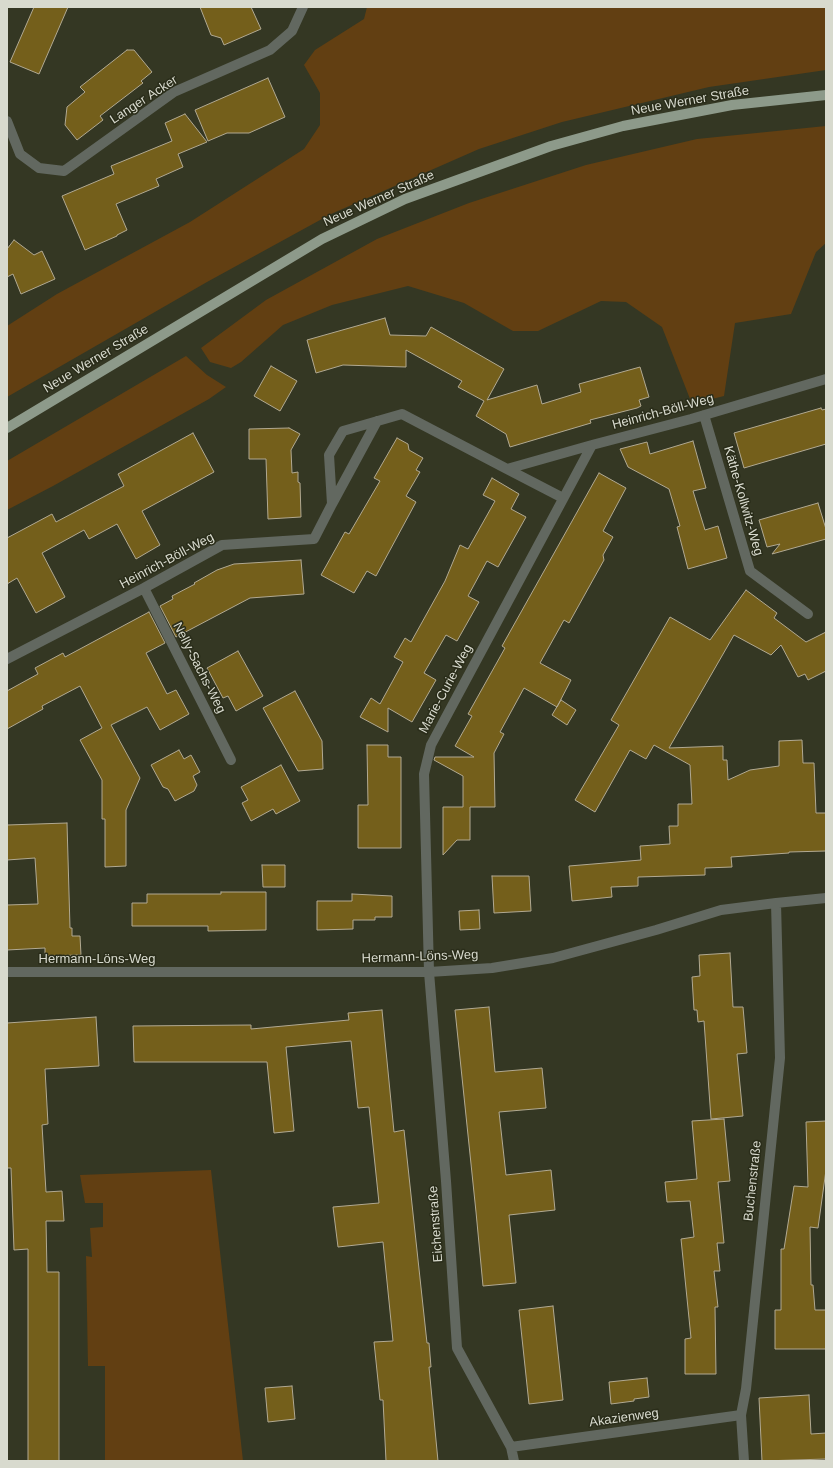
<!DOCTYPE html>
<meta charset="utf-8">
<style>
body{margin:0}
#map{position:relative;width:833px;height:1468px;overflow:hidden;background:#343723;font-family:Helvetica,sans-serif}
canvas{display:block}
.frame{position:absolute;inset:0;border:8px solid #d8dace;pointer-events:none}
</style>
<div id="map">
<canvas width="833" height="1468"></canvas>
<div class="frame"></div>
</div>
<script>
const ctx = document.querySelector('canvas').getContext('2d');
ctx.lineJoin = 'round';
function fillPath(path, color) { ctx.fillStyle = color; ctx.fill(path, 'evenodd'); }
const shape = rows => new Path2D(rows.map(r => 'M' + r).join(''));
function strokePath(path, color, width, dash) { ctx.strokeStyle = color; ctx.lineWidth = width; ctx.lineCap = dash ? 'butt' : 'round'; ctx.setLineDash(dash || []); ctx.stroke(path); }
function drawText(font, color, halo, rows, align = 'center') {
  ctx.font = font + ' Helvetica,sans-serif'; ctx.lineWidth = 3; ctx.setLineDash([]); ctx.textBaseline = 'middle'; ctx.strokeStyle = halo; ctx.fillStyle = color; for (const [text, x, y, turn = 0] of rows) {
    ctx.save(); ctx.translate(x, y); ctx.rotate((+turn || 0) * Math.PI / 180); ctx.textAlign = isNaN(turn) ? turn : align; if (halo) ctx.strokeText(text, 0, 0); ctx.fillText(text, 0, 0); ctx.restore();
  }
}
const green = shape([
 [367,7,826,7,826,70,709,87,562,122,479,149,331,214,207,282,7,397,7,326,57,294,190,222,304,149,320,125,320,93,304,65,315,50,364,19],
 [826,126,826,243,816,252,791,314,735,323,724,396,692,404,662,327,626,302,601,301,538,331,513,331,464,303,408,286,332,305,283,325,241,362,231,368,210,362,201,348,266,300,377,239,469,203,586,165,697,139],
 [186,356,207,375,226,387,209,399,53,486,7,510,7,461],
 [211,1170,243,1461,105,1461,105,1366,88,1366,86,1256,92,1257,90,1228,103,1227,103,1203,85,1203,80,1175]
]);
const building = shape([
 [34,7,68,7,39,74,10,62,34,7],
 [200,7,251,7,261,29,224,45,221,38,211,35,200,7],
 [127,50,134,50,152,72,141,81,143,83,100,116,103,120,77,140,65,125,67,107,85,92,80,87,127,50],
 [268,78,285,117,249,133,227,133,208,141,195,110,268,78],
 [185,114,207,142,178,154,183,167,156,179,159,186,116,204,127,230,117,235,117,236,85,250,62,196,114,174,111,166,172,141,165,123,185,114],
 [14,240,34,255,42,251,55,279,21,294,13,274,7,277,7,249,14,240],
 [385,318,390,335,426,336,431,327,504,369,487,400,537,385,542,404,581,392,579,384,640,367,649,397,639,400,641,406,637,408,590,420,591,423,510,447,506,434,476,416,484,401,458,387,462,381,406,350,406,367,343,365,316,373,307,340,385,318],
 [271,366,297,381,280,411,254,396,271,366],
 [821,408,822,410,826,409,826,444,744,468,734,433,821,408],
 [289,428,300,434,291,450,292,473,298,472,298,482,300,483,301,517,268,519,266,459,249,459,249,429,289,428],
 [193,433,214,472,142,511,160,545,136,559,117,524,89,539,84,530,42,553,65,597,36,613,17,578,7,584,7,538,52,514,56,522,124,486,118,474,193,433],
 [397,438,408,444,409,450,423,458,416,470,420,472,406,496,416,502,376,576,367,571,354,593,321,575,345,532,349,534,380,481,374,478,397,438],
 [693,441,706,488,693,491,705,530,718,526,727,558,688,569,677,527,680,526,669,489,628,467,620,449,647,442,650,454,693,441],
 [599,473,626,488,603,531,613,537,603,555,604,560,569,623,564,620,540,663,571,680,557,707,524,688,500,732,504,734,494,753,495,807,470,807,470,840,457,840,443,855,443,807,463,807,463,776,434,760,435,757,474,757,455,746,472,716,468,714,505,648,502,646,599,473],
 [492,478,519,494,511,509,526,517,498,567,487,561,468,596,479,602,457,641,446,635,424,673,436,680,412,722,388,708,388,732,360,717,371,698,380,704,403,662,394,657,405,638,411,642,445,581,460,545,468,549,495,501,483,495,492,478],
 [818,503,826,529,826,539,772,554,780,544,767,547,759,520,818,503],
 [301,560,304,594,250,598,176,637,160,606,173,599,172,596,195,584,194,583,217,570,234,564,301,560],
 [746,590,777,613,774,618,806,642,826,632,826,671,808,680,805,674,798,677,781,645,771,655,734,635,669,748,723,746,723,760,727,760,728,780,750,770,779,766,779,741,802,740,803,763,814,763,816,813,826,813,826,851,789,852,789,853,731,857,732,867,705,868,705,875,638,877,638,886,611,887,612,897,572,901,569,866,641,860,640,846,670,844,669,826,678,826,678,804,692,804,690,765,654,745,646,759,630,750,595,812,575,800,619,725,611,720,670,617,710,640,746,590],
 [149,612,165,643,146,653,167,694,176,690,189,714,160,730,147,707,111,725,140,778,126,810,126,866,105,867,105,819,102,819,102,780,80,740,102,728,80,686,42,706,43,709,7,729,7,691,38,674,35,668,63,653,65,657,149,612],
 [238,651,263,696,236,711,228,696,223,698,207,668,238,651],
 [295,691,322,741,323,769,298,771,263,708,295,691],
 [561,700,576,710,567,725,552,715,561,700],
 [367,745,388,745,388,757,401,757,401,848,358,848,358,805,368,805,367,745],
 [179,750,184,759,191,755,200,772,193,776,197,785,194,791,175,801,168,789,163,787,151,765,179,750],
 [281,765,300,801,276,814,273,809,251,821,242,803,248,800,241,787,281,765],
 [67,823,70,928,72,928,72,936,80,936,81,955,45,956,45,948,7,950,7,905,38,904,35,858,7,860,7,825,67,823],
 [262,865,285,865,285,887,263,887,262,865],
 [492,876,529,876,531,911,494,913,492,876],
 [221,892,266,892,266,930,208,931,208,926,132,926,132,903,147,903,147,894,221,894,221,892],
 [352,894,392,896,392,917,375,917,375,920,353,920,353,929,317,930,317,901,352,901,352,894],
 [479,910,480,929,460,930,459,911,479,910],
 [730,953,733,1007,743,1007,747,1053,737,1054,743,1116,711,1119,704,1021,698,1022,697,1010,694,1010,692,977,700,976,699,955,730,953],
 [489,1007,495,1072,542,1068,546,1108,499,1112,506,1175,551,1170,555,1210,509,1215,516,1283,483,1286,476,1212,455,1010,489,1007],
 [382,1010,394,1132,404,1130,427,1343,429,1343,431,1367,429,1367,438,1461,386,1461,383,1400,380,1400,374,1342,393,1341,383,1242,338,1247,333,1207,379,1203,369,1107,358,1108,351,1041,286,1047,294,1131,274,1133,267,1062,134,1062,133,1026,251,1025,251,1029,349,1020,348,1013,382,1010],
 [96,1017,99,1066,45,1069,48,1124,42,1125,46,1192,62,1191,64,1221,46,1221,47,1272,59,1272,59,1461,28,1461,28,1249,14,1250,11,1168,7,1168,7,1023,96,1017],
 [724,1119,730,1181,718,1182,724,1243,717,1243,720,1271,714,1271,718,1307,715,1307,716,1374,685,1374,685,1339,691,1338,681,1239,694,1237,690,1201,667,1202,665,1182,697,1179,692,1121,724,1119],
 [826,1121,826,1170,818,1228,810,1227,811,1285,813,1285,815,1310,826,1310,826,1349,775,1349,775,1310,781,1310,781,1249,784,1249,794,1186,808,1187,806,1122,826,1121],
 [553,1306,563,1400,529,1404,519,1310,553,1306],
 [647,1378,649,1397,634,1399,634,1401,611,1404,609,1382,647,1378],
 [292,1386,295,1419,268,1422,265,1388,292,1386],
 [809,1395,811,1434,826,1433,826,1459,762,1461,759,1398,809,1395]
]);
const minor = shape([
 [7,121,20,154,39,168,64,171,174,92,270,50,292,31,303,7],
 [704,415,750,571,808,614],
 [507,469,563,498],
 [332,504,377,421],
 [144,588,231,760],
 [7,659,144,588,222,545,314,539,332,504,329,455,343,431,402,414,507,469,592,445,691,419,826,379],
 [7,972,429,972,492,968,553,958,656,930,721,910,776,903,826,898],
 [511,1447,741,1415],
 [514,1461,511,1447,457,1348,446,1181,429,972,424,774,431,745,592,445],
 [744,1461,741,1415,746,1389,780,1058,776,903]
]);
const major = shape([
 [7,428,322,239,405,199,551,146,623,126,732,105,826,95]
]);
const streetNames = [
 ["Langer Acker",144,100,-33],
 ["Neue Werner Straße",690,101,-10],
 ["Neue Werner Straße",379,199,-24],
 ["Neue Werner Straße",96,359,-31],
 ["Heinrich-Böll-Weg",663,412,-15],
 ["Käthe-Kollwitz-Weg",743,501,74],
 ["Heinrich-Böll-Weg",167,561,-28],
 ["Nelly-Sachs-Weg",199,668,63],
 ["Marie-Curie-Weg",446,689,-62],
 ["Hermann-Löns-Weg",420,957,-2],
 ["Hermann-Löns-Weg",97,959],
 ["Buchenstraße",753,1181,-84],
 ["Eichenstraße",436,1224,-94],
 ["Akazienweg",624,1418,-8]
];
fillPath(green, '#623f12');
fillPath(building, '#745f1b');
strokePath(building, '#b1a992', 1);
strokePath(minor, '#626860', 10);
strokePath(major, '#8d9a8a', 10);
drawText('13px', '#d8dace', '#2a2d1a', streetNames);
</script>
